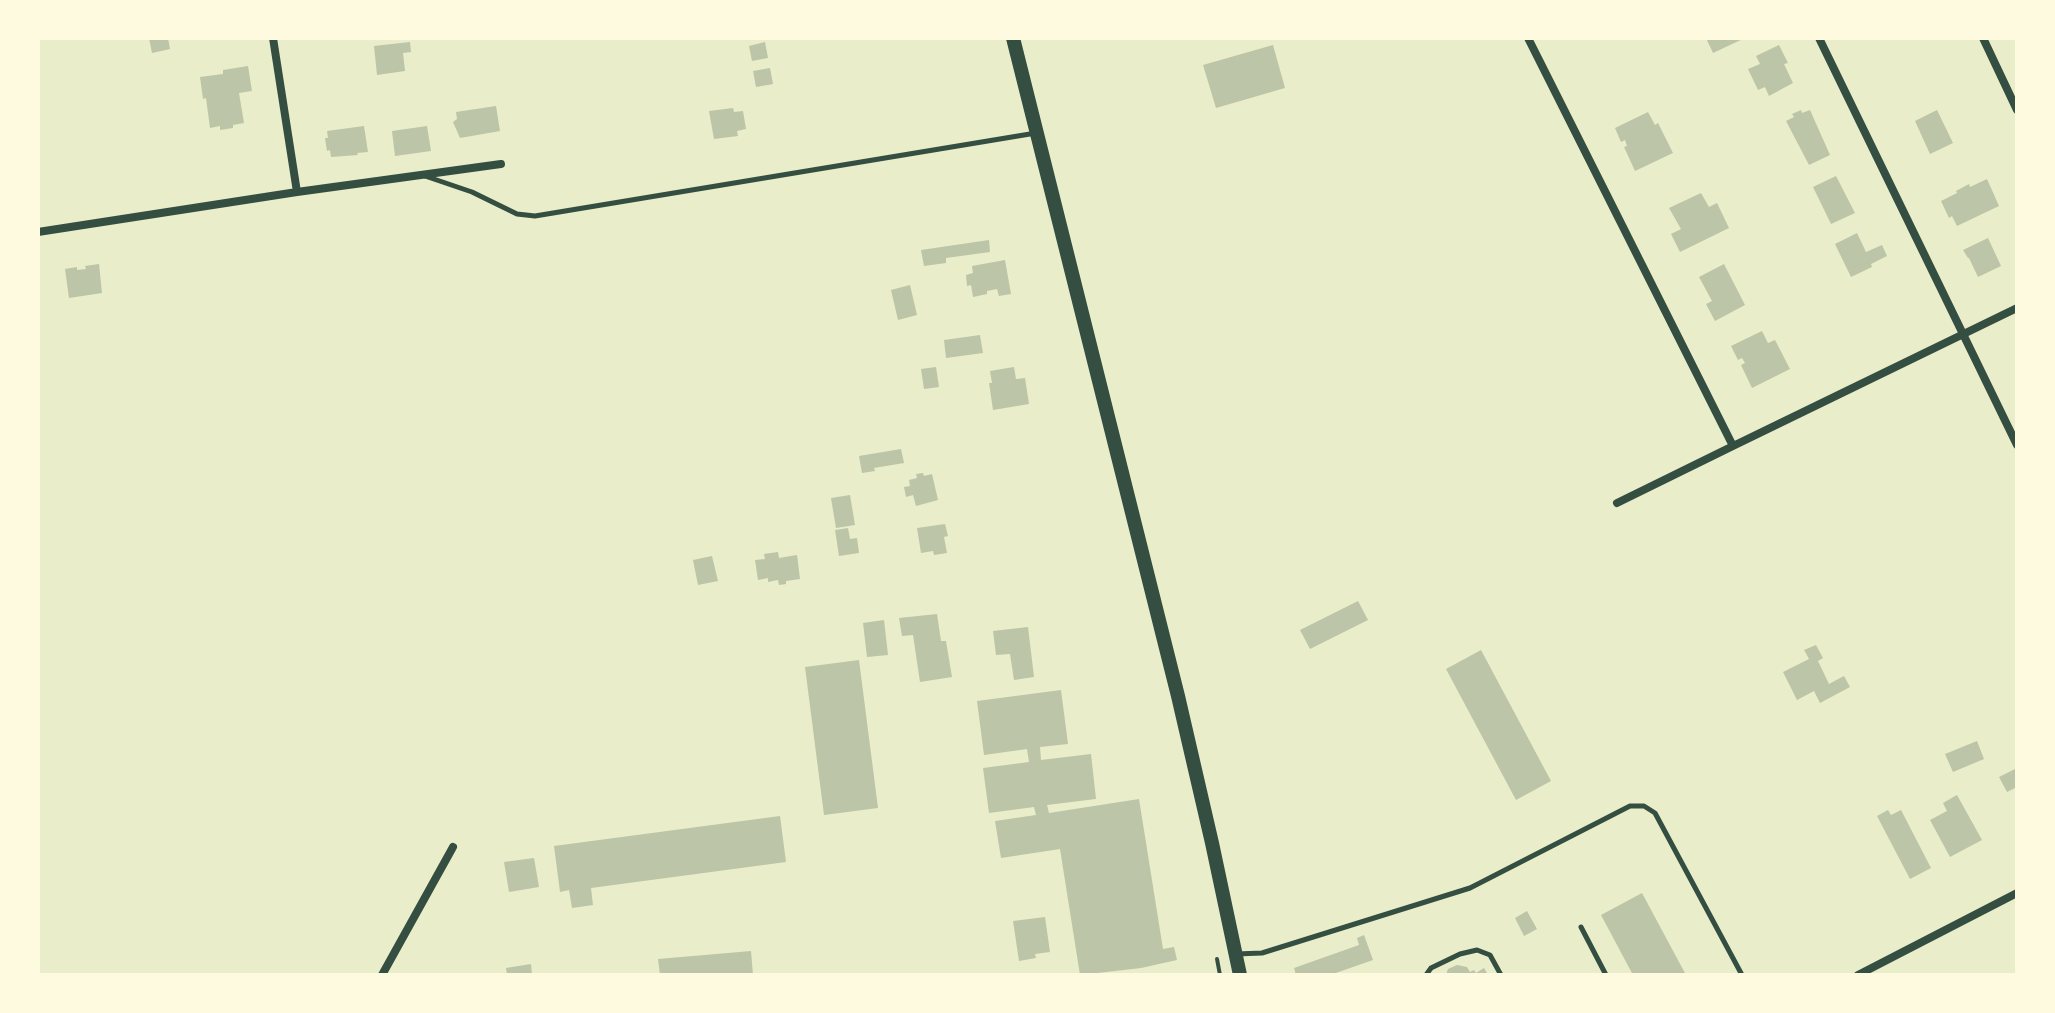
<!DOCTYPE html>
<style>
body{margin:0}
#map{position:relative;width:2055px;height:1013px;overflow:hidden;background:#e9edc9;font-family:Signika,sans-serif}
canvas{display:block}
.frame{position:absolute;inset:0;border:40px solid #fefae0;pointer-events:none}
</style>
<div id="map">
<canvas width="2055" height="1013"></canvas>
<div class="frame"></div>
</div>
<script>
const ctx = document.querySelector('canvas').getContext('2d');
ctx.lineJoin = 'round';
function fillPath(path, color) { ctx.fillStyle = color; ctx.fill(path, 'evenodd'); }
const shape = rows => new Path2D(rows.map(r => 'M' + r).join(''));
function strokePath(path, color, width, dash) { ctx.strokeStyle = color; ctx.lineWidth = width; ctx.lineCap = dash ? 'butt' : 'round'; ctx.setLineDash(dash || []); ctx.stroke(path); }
const building = shape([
 [149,38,168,38,170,49,152,53],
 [1706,38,1745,38,1713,53],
 [410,42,411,52,403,53,405,71,377,75,374,46],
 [765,42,768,58,752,61,749,46],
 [1273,45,1285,88,1216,108,1203,65],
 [1779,45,1788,63,1784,64,1793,83,1769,96,1765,87,1758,90,1748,69,1760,64,1756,56],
 [248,66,252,91,239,93,244,123,233,125,233,128,220,130,220,126,210,128,206,98,203,99,200,77,223,74,223,70],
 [770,68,773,84,756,87,753,71],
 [496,106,500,131,460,138,453,122,457,119,456,112],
 [733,108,734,112,743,111,746,129,737,131,738,136,714,139,709,111],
 [1801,110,1802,113,1810,110,1830,155,1809,165,1786,121,1794,117,1792,114],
 [1937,110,1953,143,1930,154,1915,121],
 [1648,112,1655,125,1658,123,1673,153,1635,171,1624,147,1627,146,1625,140,1621,142,1615,128],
 [364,126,368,152,357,153,358,155,331,157,330,150,327,151,325,138,328,138,327,131],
 [427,126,431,151,395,156,392,131],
 [1836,176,1855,213,1831,224,1813,187],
 [1987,179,1999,206,1957,226,1952,216,1949,218,1941,201,1957,193,1956,191,1969,184,1970,187],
 [1701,193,1709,207,1717,203,1729,228,1680,252,1671,234,1681,229,1669,208],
 [1857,233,1866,252,1882,245,1887,256,1871,264,1872,267,1851,277,1835,244],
 [1988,238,2001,266,1978,277,1969,258,1968,258,1963,250],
 [989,240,990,252,946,258,946,263,924,266,921,250],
 [1005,260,1011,294,999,296,997,289,987,291,987,294,973,297,971,285,967,286,966,275,973,273,972,266],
 [99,264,102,293,69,298,65,269,77,267,77,270,86,269,85,266],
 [1724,264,1745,305,1715,321,1706,304,1712,301,1699,277],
 [910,285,917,315,898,320,891,290],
 [1762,331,1768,343,1775,340,1790,369,1752,388,1741,365,1745,363,1742,358,1738,360,1731,346],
 [980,335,983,353,946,358,944,340],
 [936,367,939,387,924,389,921,369],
 [1014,367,1016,379,1025,378,1029,404,993,410,989,383,992,383,990,371],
 [901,449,904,463,874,468,875,471,862,473,859,456],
 [923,473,924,476,932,474,938,500,916,506,913,495,906,497,904,487,910,486,909,480,917,478,916,474],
 [850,495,855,525,836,528,831,498],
 [945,524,948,536,944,537,947,553,934,555,933,551,921,553,917,528],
 [848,528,850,539,857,538,859,553,839,556,835,530],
 [778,552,779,558,797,555,800,579,786,581,786,584,779,585,778,580,768,582,768,578,758,580,755,560,765,559,764,554],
 [712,556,718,581,698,585,693,560],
 [1358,601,1368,620,1310,649,1300,630],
 [937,614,941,641,946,641,952,677,920,682,913,635,902,636,899,618],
 [884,620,888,655,867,657,863,623],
 [1028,627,1034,677,1014,680,1010,654,996,655,993,631],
 [1816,645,1823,658,1818,661,1829,684,1844,676,1850,687,1820,703,1814,691,1797,700,1783,672,1809,659,1804,650],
 [1481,650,1551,781,1516,800,1446,669],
 [859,660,878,808,824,815,805,667],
 [1061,690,1068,744,1040,747,1041,760,1091,754,1096,799,1047,805,1049,813,1139,799,1163,949,1174,947,1177,960,1141,968,1080,975,1060,849,1001,858,995,821,1036,815,1034,807,989,813,983,768,1029,762,1027,749,984,755,977,701],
 [1977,741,1984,759,1953,772,1945,754],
 [2017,768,2017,787,2007,792,1999,777],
 [1957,795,1982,840,1950,857,1930,820,1947,811,1943,803],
 [1888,810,1891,815,1901,810,1931,868,1910,879,1877,816],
 [780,816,786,862,591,888,593,905,572,908,569,890,560,892,554,846],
 [534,858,539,887,509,892,504,862],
 [1642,893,1686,975,1633,975,1601,915],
 [1527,911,1537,929,1524,936,1515,918],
 [1045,917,1050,952,1035,954,1036,958,1019,961,1013,921],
 [1364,935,1373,960,1330,975,1296,975,1294,968,1359,945,1357,938],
 [751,951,753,975,660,975,658,959],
 [531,964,532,975,507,975,506,968],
 [1457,965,1467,967,1470,972,1474,970,1476,973,1484,968,1488,975,1446,975,1448,969]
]);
const path = shape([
 [1217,959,1220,975]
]);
const service = shape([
 [425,176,472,192,517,214,535,216,1036,133],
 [1581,927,1606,975],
 [1236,954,1262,953,1470,888,1630,806,1644,806,1655,813,1742,975],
 [1426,975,1431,968,1460,954,1477,950,1490,955,1501,975]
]);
const minor = shape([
 [273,38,297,192],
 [1528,38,1733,446,2017,308],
 [1819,38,2017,445],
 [1983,38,2017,110],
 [38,232,297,192,501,164],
 [1617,503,1733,446],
 [382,975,453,847],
 [1858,975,2017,893]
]);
const primary = shape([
 [1013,38,1178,696,1212,843,1240,975]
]);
fillPath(building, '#bcc5a7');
strokePath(path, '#344e41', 4);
strokePath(service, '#344e41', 5);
strokePath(minor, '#344e41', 8);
strokePath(primary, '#344e41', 14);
</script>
